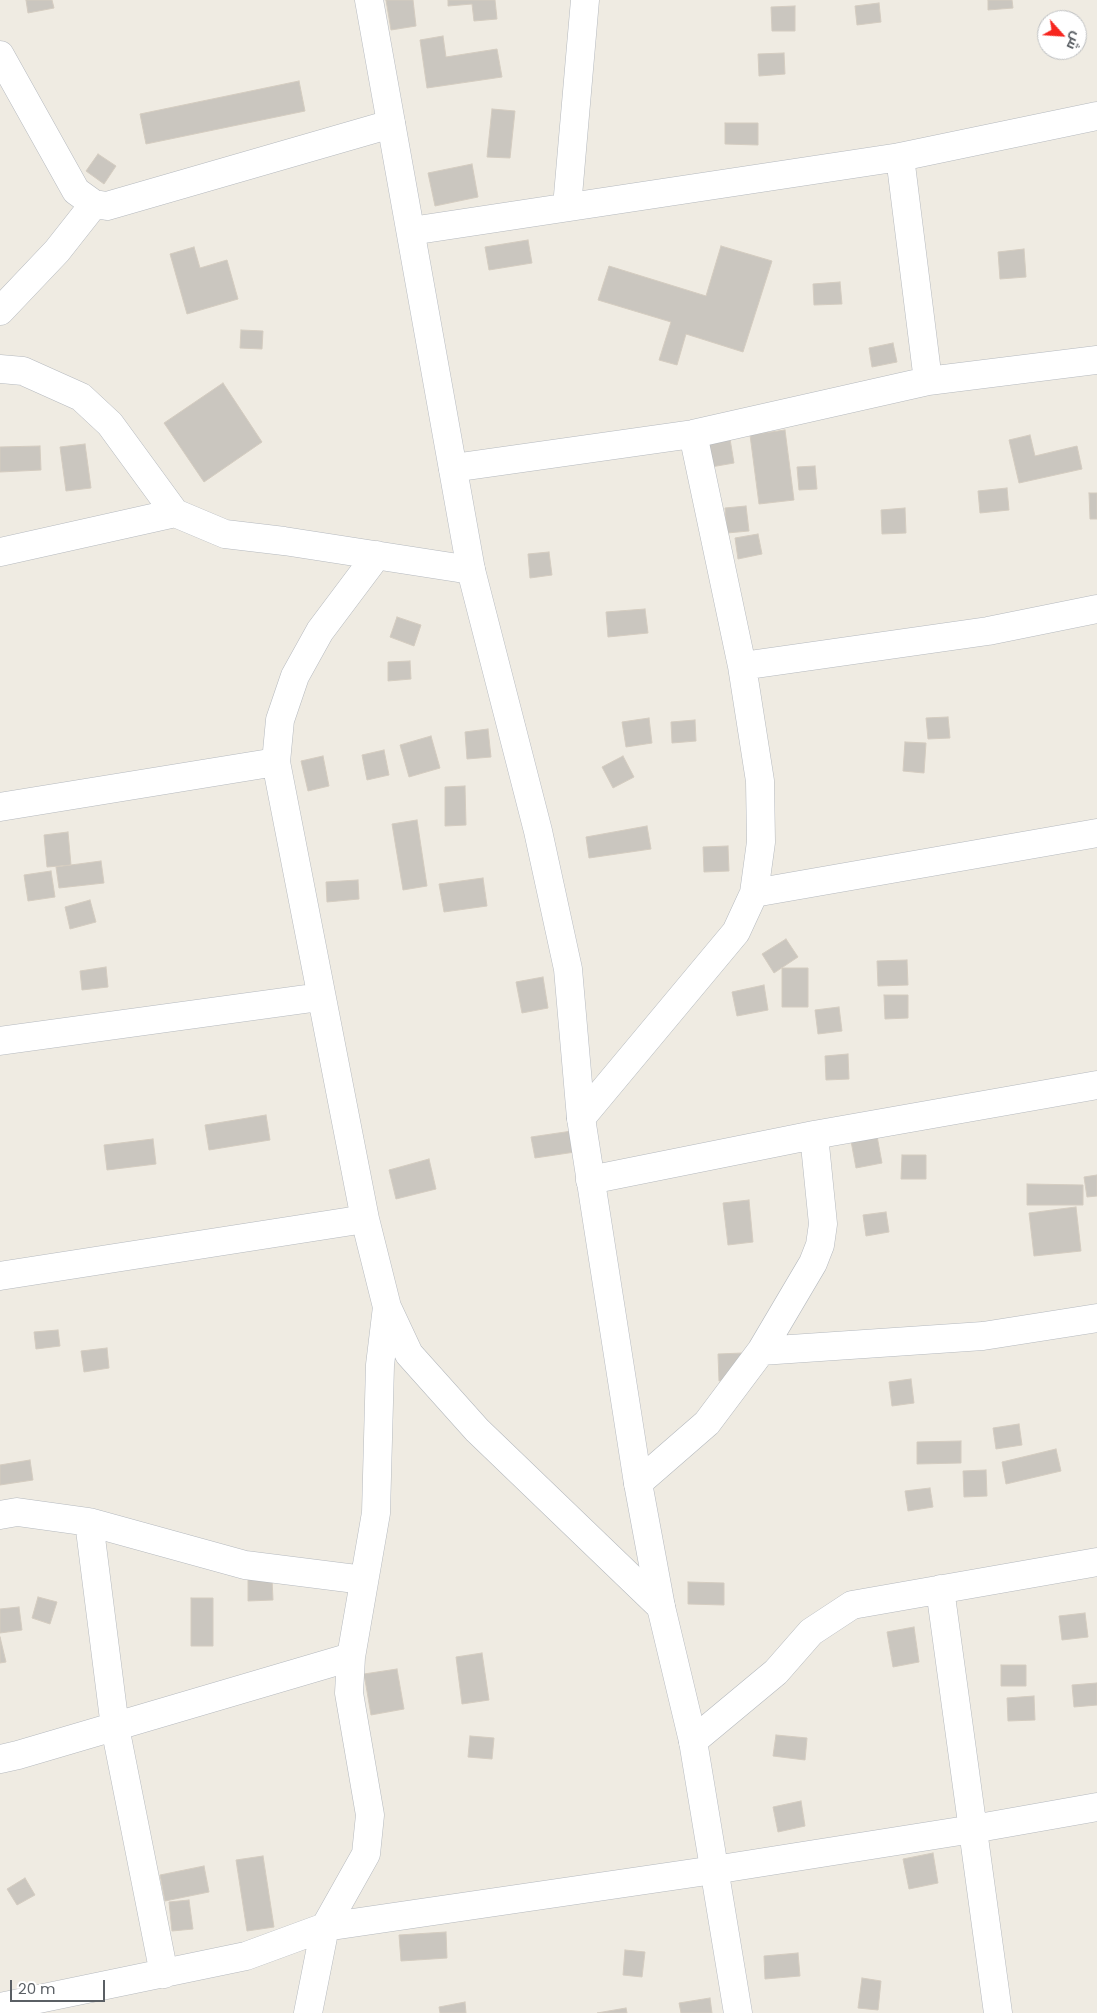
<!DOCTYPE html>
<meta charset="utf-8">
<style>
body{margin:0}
#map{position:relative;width:1097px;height:2013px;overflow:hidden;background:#efebe2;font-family:Poppins,Cairo,sans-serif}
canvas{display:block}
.north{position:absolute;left:1037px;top:10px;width:50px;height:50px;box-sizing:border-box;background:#fff;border:1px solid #bdbfc1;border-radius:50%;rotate:116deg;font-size:14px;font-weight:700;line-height:20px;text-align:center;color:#5a5f64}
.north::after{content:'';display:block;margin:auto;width:18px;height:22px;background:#f7261f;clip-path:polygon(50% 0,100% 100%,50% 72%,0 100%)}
.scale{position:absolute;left:10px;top:1980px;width:95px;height:22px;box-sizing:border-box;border:2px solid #5a5f64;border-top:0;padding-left:6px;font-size:15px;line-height:18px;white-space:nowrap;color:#5a5f64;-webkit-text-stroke:4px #fff;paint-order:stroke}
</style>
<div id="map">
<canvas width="1097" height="2013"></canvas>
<div class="north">ش</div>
<div class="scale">20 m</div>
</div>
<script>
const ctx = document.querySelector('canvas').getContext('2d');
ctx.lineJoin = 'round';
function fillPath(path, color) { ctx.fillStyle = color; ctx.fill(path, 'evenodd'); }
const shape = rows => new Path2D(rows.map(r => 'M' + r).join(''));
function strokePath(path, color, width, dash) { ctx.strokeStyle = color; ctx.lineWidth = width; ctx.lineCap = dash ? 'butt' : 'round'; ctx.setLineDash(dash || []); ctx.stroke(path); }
const building = shape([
 [26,0,52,0,54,8,28,13,26,0],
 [386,0,413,0,416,26,391,30,386,0],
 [448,0,495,0,497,19,474,21,472,4,448,6,448,0],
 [988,0,1012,0,1013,8,988,10,988,0],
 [879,3,881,22,857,25,855,6,879,3],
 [795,6,795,31,772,31,771,7,795,6],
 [443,36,446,57,497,49,502,77,427,88,420,40,443,36],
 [784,53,785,74,759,76,758,54,784,53],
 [299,81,305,111,146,144,140,114,299,81],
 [492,109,515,111,510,158,487,157,492,109],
 [725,123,758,123,758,145,725,144,725,123],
 [98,154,116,166,104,184,86,171,98,154],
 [472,164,478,197,435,206,428,173,472,164],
 [528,240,532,263,489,270,485,247,528,240],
 [721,246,772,261,743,352,686,334,677,365,659,360,671,322,598,300,609,266,706,296,721,246],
 [194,247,200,268,227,260,238,299,187,314,170,254,194,247],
 [1024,249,1026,277,1000,279,998,252,1024,249],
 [840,282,842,304,814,305,813,284,840,282],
 [241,330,263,331,262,349,240,348,241,330],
 [893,343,897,362,872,367,869,348,893,343],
 [223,383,262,442,204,482,164,423,223,383],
 [785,430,794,500,759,504,750,435,785,430],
 [1030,435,1035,456,1077,446,1082,469,1019,483,1009,440,1030,435],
 [730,439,734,463,711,467,706,443,730,439],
 [85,444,91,488,66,491,60,447,85,444],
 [40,446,41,470,0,472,0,447,40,446],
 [815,466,817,489,799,490,797,467,815,466],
 [1007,488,1009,510,980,513,978,491,1007,488],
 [1089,493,1097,493,1097,519,1090,519,1089,493],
 [746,506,749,531,727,533,725,508,746,506],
 [905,508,906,533,882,534,881,510,905,508],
 [758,534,762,554,738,559,735,538,758,534],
 [549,552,552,575,530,578,528,554,549,552],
 [645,609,648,633,608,637,606,612,645,609],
 [397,617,421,625,414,646,390,637,397,617],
 [410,661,411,679,388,681,388,662,410,661],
 [948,717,950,738,928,739,926,718,948,717],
 [649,718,652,743,626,747,622,722,649,718],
 [695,720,696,741,672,743,671,722,695,720],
 [488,729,491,757,467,759,465,732,488,729],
 [431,736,440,768,409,777,400,745,431,736],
 [905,742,926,743,924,773,903,771,905,742],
 [384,750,389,775,367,780,362,755,384,750],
 [323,756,329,786,308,791,301,761,323,756],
 [623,756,634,777,613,788,602,767,623,756],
 [465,786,466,825,445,826,445,787,465,786],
 [417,820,427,886,403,890,392,824,417,820],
 [647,826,651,849,589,858,586,837,647,826],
 [68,832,71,865,47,867,44,835,68,832],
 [728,846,729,871,704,872,703,847,728,846],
 [101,861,104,883,59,888,56,867,101,861],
 [51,871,55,897,28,901,24,875,51,871],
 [483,878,487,906,444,912,439,884,483,878],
 [358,880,359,899,327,902,326,882,358,880],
 [90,900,96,922,70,929,65,907,90,900],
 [786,939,798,957,774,973,762,954,786,939],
 [907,960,908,985,878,986,877,961,907,960],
 [106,967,108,987,82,990,80,971,106,967],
 [782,968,808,968,808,1007,782,1007,782,968],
 [543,977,548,1008,522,1013,516,982,543,977],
 [764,985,768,1010,737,1016,732,992,764,985],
 [884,995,908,995,908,1018,885,1019,884,995],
 [839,1007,842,1031,818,1034,815,1010,839,1007],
 [848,1054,849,1079,826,1080,825,1056,848,1054],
 [266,1115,270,1140,209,1150,205,1125,266,1115],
 [572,1131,575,1152,535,1158,531,1137,572,1131],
 [877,1136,882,1163,856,1168,851,1141,877,1136],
 [153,1139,156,1164,107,1170,104,1145,153,1139],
 [902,1155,926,1155,926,1179,901,1179,902,1155],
 [429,1159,436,1189,396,1199,389,1170,429,1159],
 [1097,1175,1097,1196,1087,1197,1084,1177,1097,1175],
 [1027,1184,1083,1185,1083,1205,1027,1205,1027,1184],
 [749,1200,753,1242,728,1245,723,1203,749,1200],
 [1076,1207,1081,1251,1034,1256,1029,1213,1076,1207],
 [886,1212,889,1232,866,1236,863,1215,886,1212],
 [58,1330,60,1346,36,1349,34,1332,58,1330],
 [107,1348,109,1368,84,1372,81,1351,107,1348],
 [743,1353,744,1379,719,1381,718,1354,743,1353],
 [911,1379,914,1403,892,1406,889,1382,911,1379],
 [1019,1424,1022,1445,996,1449,993,1428,1019,1424],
 [961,1441,961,1463,917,1464,917,1442,961,1441],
 [1056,1449,1061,1471,1006,1484,1002,1462,1056,1449],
 [30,1460,33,1480,0,1485,0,1465,30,1460],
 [986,1470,987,1496,964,1497,963,1471,986,1470],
 [930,1488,933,1507,908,1511,905,1491,930,1488],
 [272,1578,273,1600,248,1601,248,1579,272,1578],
 [688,1582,724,1583,724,1605,688,1604,688,1582],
 [38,1597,57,1602,50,1624,32,1618,38,1597],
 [191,1598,213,1598,213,1646,191,1646,191,1598],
 [19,1607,22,1630,0,1633,0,1609,19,1607],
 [1085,1613,1088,1637,1062,1640,1059,1616,1085,1613],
 [914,1627,919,1662,893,1667,887,1632,914,1627],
 [0,1637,6,1662,0,1663,0,1637],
 [482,1653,489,1700,462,1704,456,1657,482,1653],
 [1001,1665,1026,1665,1026,1686,1001,1686,1001,1665],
 [397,1669,404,1709,371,1715,364,1674,397,1669],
 [1097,1683,1097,1705,1074,1707,1072,1685,1097,1683],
 [1034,1696,1035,1720,1008,1721,1007,1698,1034,1696],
 [776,1735,807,1738,805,1760,773,1756,776,1735],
 [470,1736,494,1738,492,1759,468,1757,470,1736],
 [801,1801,805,1826,778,1832,773,1807,801,1801],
 [933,1853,938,1883,909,1889,903,1859,933,1853],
 [263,1856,274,1927,247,1931,236,1860,263,1856],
 [204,1866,209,1892,165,1901,160,1875,204,1866],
 [25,1878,35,1895,17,1905,7,1889,25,1878],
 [189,1900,193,1929,172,1931,169,1902,189,1900],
 [446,1932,447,1958,401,1961,399,1935,446,1932],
 [625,1950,645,1952,642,1977,623,1975,625,1950],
 [798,1953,800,1976,765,1979,764,1956,798,1953],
 [862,1978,881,1981,878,2010,858,2008,862,1978],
 [710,1998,712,2013,681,2013,679,2003,710,1998],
 [465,2002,466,2013,440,2013,439,2007,465,2002],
 [626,2008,627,2013,597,2013,626,2008]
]);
const street = shape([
 [0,55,76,191,94,204,107,206,391,124],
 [900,157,928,381],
 [567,207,585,0],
 [411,231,900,157,1097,116],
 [0,311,57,251,94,204],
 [0,369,23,371,81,397,110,424,175,513,225,534,284,541,471,570],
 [453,468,693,434,928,381,1097,360],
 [0,552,175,513],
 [377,555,320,631,295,676,280,720,276,762,365,1219,387,1307,409,1354,477,1430,661,1607],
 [742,666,988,631,1097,609],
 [0,807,276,762],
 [754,893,1097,833],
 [0,1041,320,997],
 [581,1118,736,932,754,893,761,842,760,781,742,666,693,434],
 [590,1180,814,1135,1097,1085],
 [0,1276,365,1219],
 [761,1351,983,1336,1097,1318],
 [638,1483,707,1423,761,1351,813,1263,820,1245,823,1224,814,1135],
 [0,1515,17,1512,89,1522,245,1565,364,1580],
 [89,1522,115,1727,164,1974],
 [940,1589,998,2013],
 [693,1741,776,1672,811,1632,852,1605,1097,1562],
 [0,1759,18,1755,351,1657],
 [0,2007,246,1956,325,1927,714,1870,973,1829,1097,1807],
 [308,2013,325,1927,366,1854,370,1815,349,1693,351,1657,376,1513,380,1365,387,1307]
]);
const secondary = shape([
 [369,0,471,570,538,831,568,969,581,1118,638,1483,661,1607,693,1741,738,2013]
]);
fillPath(building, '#cac6bf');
strokePath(building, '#d4ccc0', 1);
strokePath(street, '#b5b9be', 29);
strokePath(secondary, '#b6bac0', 29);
strokePath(street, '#fff', 28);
strokePath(secondary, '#fff', 28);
</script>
